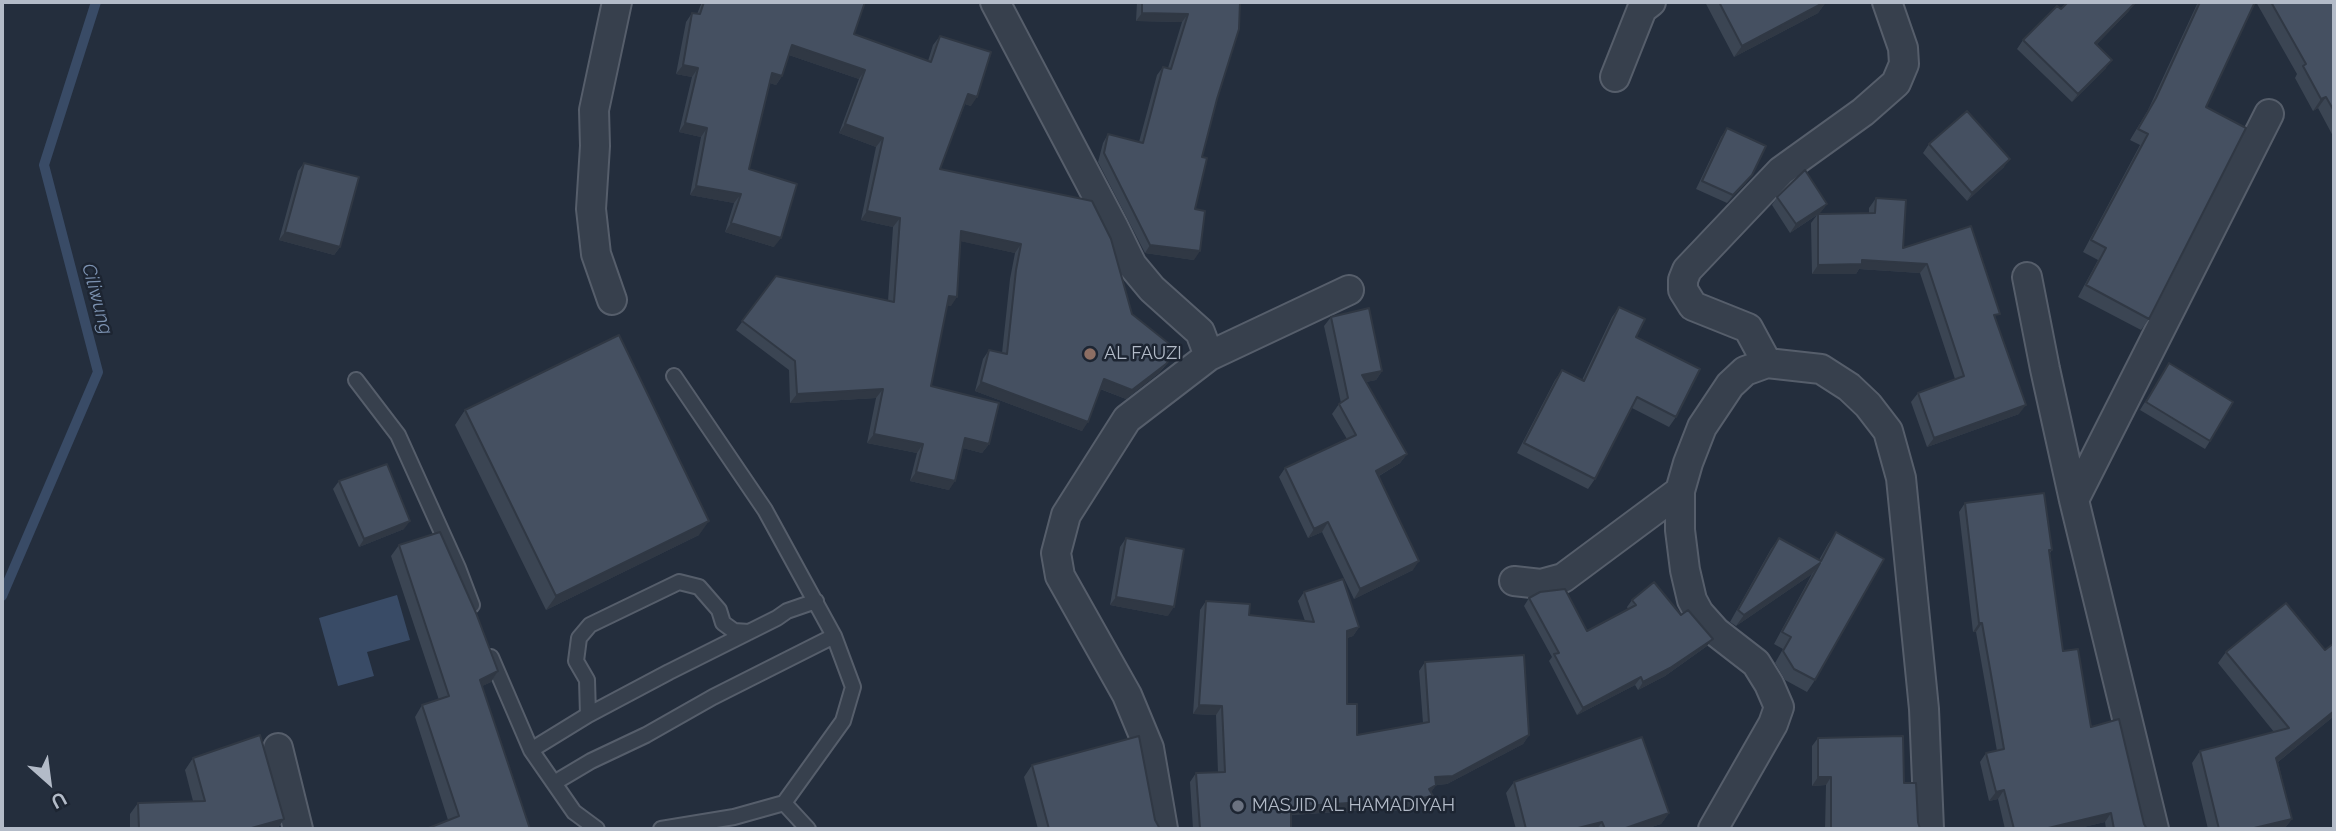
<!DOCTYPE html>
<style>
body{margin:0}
#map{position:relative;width:2336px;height:831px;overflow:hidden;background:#242e3d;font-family:Raleway,sans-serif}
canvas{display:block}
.frame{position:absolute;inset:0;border:4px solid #b3bbc8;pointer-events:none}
.north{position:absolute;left:14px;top:747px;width:70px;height:70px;-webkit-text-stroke:5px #1d2532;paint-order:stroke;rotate:152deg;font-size:19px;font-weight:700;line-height:28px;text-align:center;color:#b3bbc8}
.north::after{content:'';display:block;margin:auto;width:24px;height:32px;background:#b3bbc8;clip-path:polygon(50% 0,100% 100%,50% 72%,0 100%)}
</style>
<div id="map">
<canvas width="2336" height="831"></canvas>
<div class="frame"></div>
<div class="north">U</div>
</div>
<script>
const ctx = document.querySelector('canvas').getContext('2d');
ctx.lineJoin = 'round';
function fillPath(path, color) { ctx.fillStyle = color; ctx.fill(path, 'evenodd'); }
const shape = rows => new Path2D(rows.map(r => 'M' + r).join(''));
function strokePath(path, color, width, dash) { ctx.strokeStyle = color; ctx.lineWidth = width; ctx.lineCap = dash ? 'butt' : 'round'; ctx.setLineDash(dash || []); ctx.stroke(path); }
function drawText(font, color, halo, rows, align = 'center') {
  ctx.font = font + ' Raleway,sans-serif'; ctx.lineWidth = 5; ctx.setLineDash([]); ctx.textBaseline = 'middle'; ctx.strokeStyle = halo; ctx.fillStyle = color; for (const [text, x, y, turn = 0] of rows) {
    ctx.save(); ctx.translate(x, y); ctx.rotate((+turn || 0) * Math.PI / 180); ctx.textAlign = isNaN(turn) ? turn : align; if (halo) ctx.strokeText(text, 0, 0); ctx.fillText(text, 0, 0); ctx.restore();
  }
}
const water = shape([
 [397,595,410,640,367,652,374,676,338,686,319,618]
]);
const stream = shape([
 [2,596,98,372,44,165,96,2]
]);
const service = shape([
 [674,376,765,510,834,636,853,687,843,721,784,803],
 [356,380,398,435,458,568,472,605],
 [491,657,531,750,574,812,597,829],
 [588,715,587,680,576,661,579,638,590,625,679,582,699,587,719,610,723,623,734,631,749,632],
 [531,750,588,715,669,672,777,618,787,611,816,601],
 [554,783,591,761,646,735,713,697,834,636],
 [661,829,734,817,784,803,808,829]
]);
const minor = shape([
 [995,2,1113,226,1132,265,1152,289,1200,332,1209,356,1127,419,1066,515,1056,553,1060,576,1127,695,1149,748,1163,829],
 [1615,77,1642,9,1651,2],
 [2027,277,2045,369,2074,500,2154,829],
 [612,300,596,254,591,209,595,146,594,110,617,2],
 [1209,356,1349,290],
 [1767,363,1748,328,1693,306,1683,290,1683,280,1687,270,1781,171,1863,112,1896,83,1904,64,1903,48,1887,2],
 [2074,500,2269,114],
 [1514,581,1541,584,1563,578,1680,491],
 [278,748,298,829],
 [1713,829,1773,724,1779,707,1769,684,1756,663,1716,632,1699,613,1692,600,1685,570,1680,530,1680,491,1688,463,1702,427,1730,385,1745,371,1767,363,1821,369,1849,387,1868,405,1888,431,1901,478,1924,709,1929,829]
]);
const wall = shape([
 [702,2,865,2,854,34,928,61,933,45,940,36,971,106,965,104,940,169,1132,314,1177,350,1171,359,1159,373,1126,399,1100,389,1082,431,975,391,983,359,989,350,1002,353,1010,279,1015,253,961,241,951,306,947,305,931,386,989,444,982,453,963,448,949,490,910,481,917,453,867,443,876,398,790,403,789,370,736,330,776,276,888,301,893,227,861,220,876,147,839,133,859,79,789,55,782,76,776,85,770,83,749,169,774,247,725,232,734,203,690,195,701,137,679,132,692,77,676,74,686,22,692,13,697,14],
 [1137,2,1240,2,1202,157,1195,209,1194,260,1145,253,1098,162,1103,143,1108,134,1139,142,1157,75,1163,67,1168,68,1182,22,1136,21],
 [1705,2,1826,2,1818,13,1734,57],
 [2198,2,2255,2,2206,107,2149,319,2141,330,2078,297,2098,260,2083,252,2140,145,2130,140,2148,110],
 [2256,2,2334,2,2334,138,2318,108,2313,111,2295,78,2297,74],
 [2134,4,2128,12,2096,45,2106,68,2072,102,2017,49,2023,40,2061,9],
 [1727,128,1746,183,1727,203,1696,189,1721,137],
 [1929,144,2004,167,1967,201,1923,153],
 [304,163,340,247,334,255,279,240,298,171],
 [1777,197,1827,204,1819,214,1869,213,1869,208,1876,198,1903,248,1971,226,1996,319,2019,414,1927,447,1911,402,1918,393,1955,379,1920,273,1859,269,1856,274,1812,274,1811,223,1817,215,1790,233,1772,205],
 [1619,307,1636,337,1676,417,1669,427,1632,408,1595,479,1588,489,1517,453,1555,380,1562,370,1582,380,1612,317],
 [1331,317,1382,371,1376,380,1366,382,1407,454,1400,463,1379,476,1413,570,1354,599,1322,532,1308,538,1279,477,1285,468,1347,439,1332,414,1339,404,1341,403,1324,326],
 [2169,363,2210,441,2205,449,2140,410],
 [465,410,699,535,546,610,455,425],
 [339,481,404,529,359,547,333,489],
 [1965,503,2052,550,2050,553,2063,651,2091,727,2147,829,2106,829,2105,822,2075,829,2005,829,1998,799,1989,801,1980,762,1986,753,1997,751,1976,632,1973,632,1959,512],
 [1836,532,1815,680,1807,692,1785,680,1775,663,1783,649,1774,644,1812,574,1736,626,1730,622,1771,549,1779,538,1819,560,1828,544],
 [1126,538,1168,616,1110,605,1120,547],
 [399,545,498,671,491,682,482,686,530,829,448,820,415,717,422,705,439,700,391,556],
 [1304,592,1359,627,1353,636,1347,638,1347,704,1357,735,1423,723,1419,671,1425,662,1529,735,1523,744,1447,784,1436,785,1431,792,1433,796,1427,805,1387,812,1386,809,1291,815,1291,829,1193,829,1190,782,1196,773,1218,773,1216,715,1193,714,1200,610,1206,601,1249,615,1305,621,1298,601],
 [1529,598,1587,631,1628,609,1627,607,1632,600,1707,646,1665,676,1638,690,1635,685,1577,715,1549,661,1552,657,1524,606],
 [2334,643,2334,716,2278,762,2292,819,2284,829,2208,829,2192,763,2200,751,2274,732,2218,663,2226,652,2325,650],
 [1818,738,1904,783,1918,822,1920,829,1825,829,1826,785,1812,786,1812,746],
 [193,758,284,819,277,829,130,829,130,814,138,803,193,801,185,770],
 [1032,765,1155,820,1160,829,1038,829,1024,777],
 [1514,782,1669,813,1661,824,1645,829,1516,829,1506,793]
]);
const shadedWall = shape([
 [1826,2,1818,13,1734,57,1742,46],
 [2134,4,2128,12,2089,52,2095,43],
 [1142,13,1188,14,1182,22,1136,21],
 [792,45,865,70,859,79,786,54],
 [2112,60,2106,68,2072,102,2078,94],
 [683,65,698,68,692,77,676,74],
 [772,73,782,76,776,85,766,82],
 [968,94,977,97,971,106,962,103],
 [2326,97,2318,108,2313,111,2321,99],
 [685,123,707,128,701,137,679,132],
 [845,124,883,138,876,147,839,133],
 [2010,159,2004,167,1967,201,1972,193],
 [1752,175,1746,183,1727,203,1733,195],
 [696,186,741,194,734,203,690,195],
 [1827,204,1821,212,1790,233,1796,224],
 [867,211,900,218,893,227,861,220],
 [731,223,781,238,774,247,725,232],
 [961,231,1021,244,1015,253,955,240],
 [285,232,340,247,334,255,279,240],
 [1150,245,1200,251,1194,260,1145,253],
 [1862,260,1927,264,1920,273,1859,269,1856,274,1812,274,1818,265],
 [949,296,957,297,951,306,943,305],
 [1177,350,1159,373,1126,399,1098,388,1104,379],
 [1382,371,1376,380,1355,384,1362,375],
 [981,382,1088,422,1082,431,975,391],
 [883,389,876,398,790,403,797,394],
 [2026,405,2019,414,1927,447,1934,438],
 [874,434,923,444,917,453,867,443],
 [965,438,989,444,982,453,959,447],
 [1407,454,1400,463,1370,481,1376,471],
 [916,472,955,481,949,490,910,481],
 [410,521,404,529,359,547,364,539],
 [709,521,699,535,546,610,556,596],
 [1328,522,1322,532,1308,538,1314,529],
 [1419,561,1413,570,1354,599,1360,589],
 [1820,563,1812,574,1736,626,1744,615],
 [1116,597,1174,607,1168,616,1110,605],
 [1979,623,1982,623,1976,632,1973,632],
 [1359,627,1353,636,1341,640,1347,631],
 [1713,639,1707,646,1665,676,1638,690,1643,682],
 [498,671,491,682,472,691,480,680],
 [1641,677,1635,685,1577,715,1583,708],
 [1199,705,1222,706,1216,715,1193,714],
 [2334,711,2334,716,2268,770,2276,758],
 [1529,735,1523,744,1447,784,1436,785,1430,794,1423,797,1435,777],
 [1818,777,1831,777,1826,785,1812,786],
 [2004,790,1998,799,1989,801,1996,792],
 [1433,796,1427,805,1387,812,1393,803],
 [1392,800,1386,809,1285,815,1291,807],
 [1669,813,1661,824,1645,829,1623,829],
 [2111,813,2105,822,2075,829,2044,829],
 [284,819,277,829,248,829],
 [2292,819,2284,829,2250,829],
 [1602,822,1597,829,1574,829]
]);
const building = shape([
 [704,2,865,2,854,34,931,62,940,36,991,52,977,97,968,94,940,169,1092,201,1111,239,1132,314,1177,350,1166,364,1132,390,1104,379,1088,422,981,382,989,350,1007,354,1016,270,1021,244,961,231,957,297,949,296,931,386,999,403,989,444,965,438,955,481,916,472,923,444,874,434,883,389,797,394,795,361,742,321,776,276,894,302,900,218,867,211,883,138,845,124,865,70,792,45,782,76,772,73,749,169,797,184,781,238,731,223,741,194,696,186,707,128,685,123,698,68,683,65,692,13,700,14,704,2],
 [1142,2,1240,2,1239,29,1217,99,1202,157,1207,158,1195,209,1205,211,1200,251,1150,245,1104,153,1108,134,1143,143,1163,67,1171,69,1188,14,1142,13,1142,2],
 [1719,2,1825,2,1742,46,1719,2],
 [2068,2,2132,2,2134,4,2095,43,2112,60,2078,94,2023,40,2057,6,2061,9,2068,2],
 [2200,2,2255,2,2206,107,2246,128,2149,319,2086,285,2106,248,2091,240,2148,134,2138,129,2156,98,2200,2],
 [2271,2,2334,2,2334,111,2326,97,2321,99,2303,66,2306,64,2271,2],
 [1967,111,2010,159,1972,193,1929,144,1967,111],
 [1727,128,1766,146,1752,175,1733,195,1702,181,1727,128],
 [304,163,359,177,340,247,285,232,304,163],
 [1805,170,1827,204,1796,224,1777,197,1805,170],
 [1876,198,1906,200,1903,248,1971,226,2000,314,1994,315,2026,405,1934,438,1918,393,1964,376,1927,264,1862,260,1862,264,1818,265,1818,214,1875,213,1876,198],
 [1619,307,1645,319,1636,337,1700,369,1676,417,1637,397,1595,479,1524,443,1562,370,1584,381,1619,307],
 [1369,308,1382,371,1362,375,1407,454,1376,471,1419,561,1360,589,1328,522,1314,529,1285,468,1356,435,1339,404,1348,398,1331,317,1369,308],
 [619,335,709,521,556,596,465,410,619,335],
 [2169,363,2233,402,2210,441,2146,402,2169,363],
 [387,464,410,521,364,539,339,481,387,464],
 [2044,493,2052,550,2049,550,2063,651,2078,649,2091,727,2119,719,2144,824,2147,829,2114,829,2111,813,2044,829,2014,829,2004,790,1996,792,1986,753,2004,749,1982,623,1979,623,1965,503,2044,493],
 [440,532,476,613,498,671,480,680,530,829,426,829,459,816,422,705,449,696,399,545,440,532],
 [1836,532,1884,559,1815,680,1794,669,1783,651,1791,637,1782,632,1820,563,1744,615,1738,610,1779,538,1821,561,1836,532],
 [1126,538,1184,549,1174,607,1116,597,1126,538],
 [1343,579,1359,627,1347,631,1347,704,1357,704,1357,735,1429,722,1425,662,1524,655,1529,735,1453,776,1435,777,1436,785,1429,789,1433,796,1393,803,1392,800,1291,807,1291,829,1200,829,1196,773,1225,772,1222,706,1199,705,1206,601,1250,604,1249,615,1314,622,1304,592,1343,579],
 [1654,582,1681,615,1688,610,1713,639,1670,668,1643,682,1641,677,1583,708,1554,654,1559,653,1529,598,1540,592,1565,589,1587,631,1636,605,1632,600,1654,582],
 [2286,603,2325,650,2334,643,2334,711,2276,758,2292,819,2250,829,2219,829,2200,751,2289,728,2226,652,2286,603],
 [260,735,284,819,248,829,139,829,138,803,205,801,193,758,260,735],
 [1139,736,1155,820,1160,829,1049,829,1032,765,1139,736],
 [1903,736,1904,783,1916,783,1918,822,1920,829,1831,829,1831,777,1818,777,1818,738,1903,736],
 [1642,737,1669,813,1623,829,1605,829,1602,822,1574,829,1526,829,1514,782,1642,737]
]);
const markers = [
 [1090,354,7,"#8d6e63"],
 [1238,806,7,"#6b7280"]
];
const poiNames = [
 ["AL FAUZI",1104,354],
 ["MASJID AL HAMADIYAH",1252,806]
];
const waterNames = [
 ["Ciliwung",97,299,75]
];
fillPath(water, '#394b66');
strokePath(stream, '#394b66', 10);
strokePath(service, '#565e6b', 18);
strokePath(minor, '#565e6b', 32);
strokePath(service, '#37404d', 14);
strokePath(minor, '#37404d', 28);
fillPath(wall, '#3b4553');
fillPath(shadedWall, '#303844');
fillPath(building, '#455061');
strokePath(building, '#303844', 2);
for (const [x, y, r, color] of markers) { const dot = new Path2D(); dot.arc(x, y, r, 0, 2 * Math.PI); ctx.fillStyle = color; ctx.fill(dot); strokePath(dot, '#1d2532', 2.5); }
drawText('18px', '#b3bbc8', '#1d2532', poiNames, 'left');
drawText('italic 19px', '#7b91b0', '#1d2532', waterNames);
</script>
